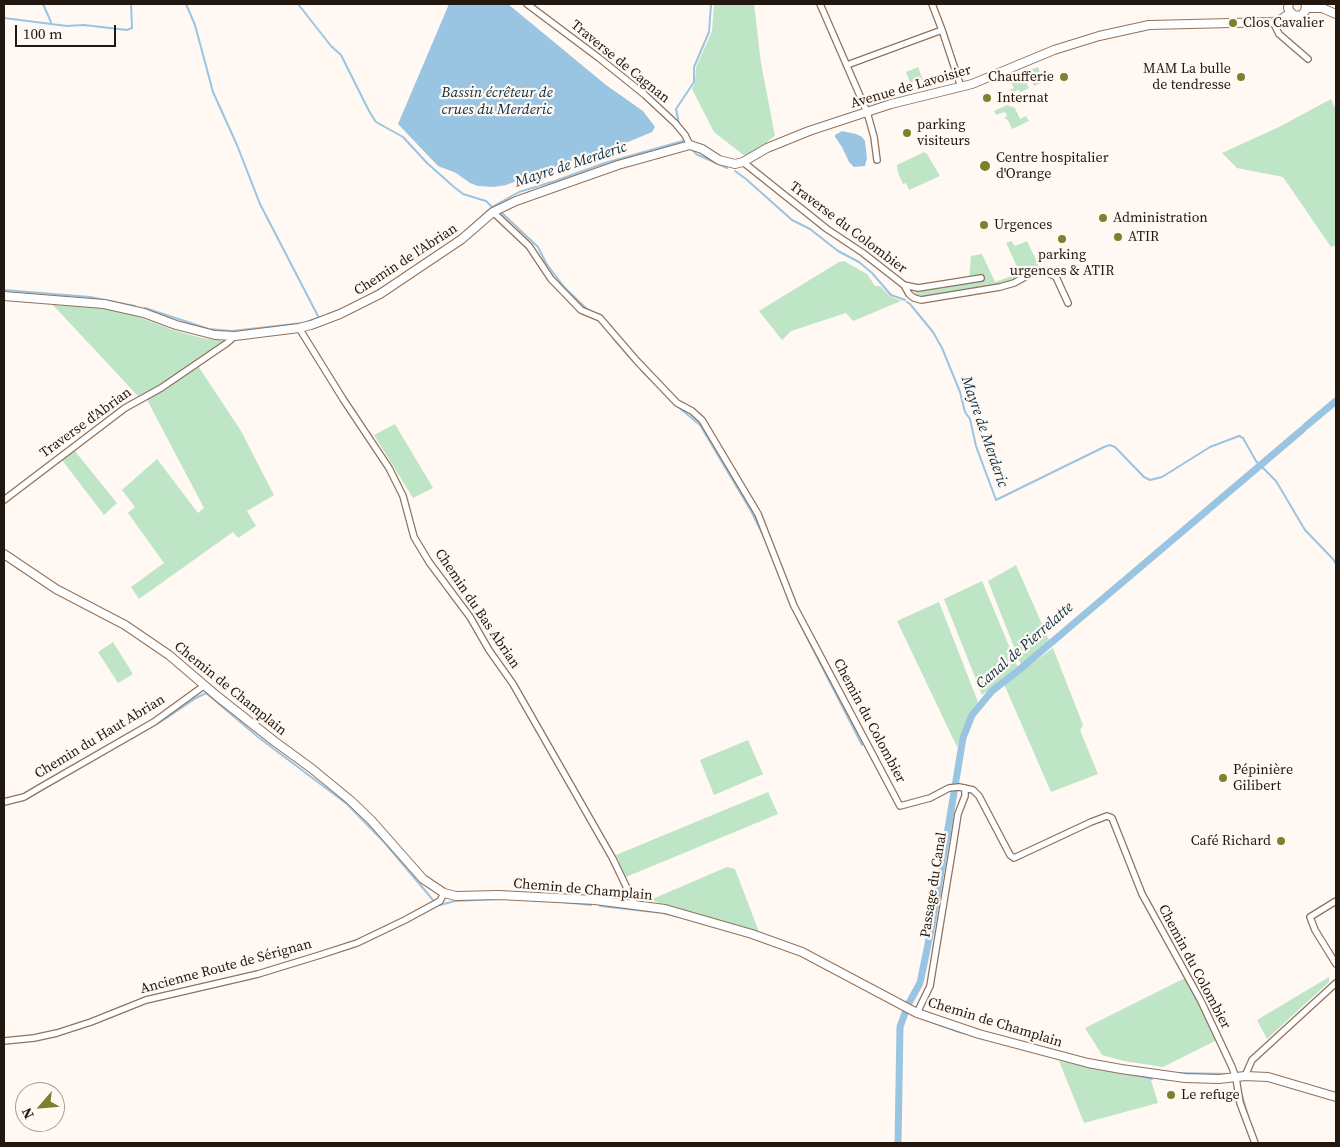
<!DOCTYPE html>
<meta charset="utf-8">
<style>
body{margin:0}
#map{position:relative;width:1340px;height:1147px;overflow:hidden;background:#fff8f3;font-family:"Source Serif 4",serif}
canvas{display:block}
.frame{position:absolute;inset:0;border:5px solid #23180f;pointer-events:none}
.north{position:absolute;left:15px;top:1082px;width:50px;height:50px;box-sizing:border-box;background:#fff8f3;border:1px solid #a79e98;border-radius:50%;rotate:243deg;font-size:14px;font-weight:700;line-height:20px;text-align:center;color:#23180f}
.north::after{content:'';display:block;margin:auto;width:18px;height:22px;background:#7b812d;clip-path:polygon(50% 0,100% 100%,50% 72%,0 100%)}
.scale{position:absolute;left:15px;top:25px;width:101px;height:22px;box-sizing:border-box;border:2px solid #23180f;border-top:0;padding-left:6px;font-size:15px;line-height:18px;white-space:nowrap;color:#23180f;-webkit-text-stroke:4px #fff8f3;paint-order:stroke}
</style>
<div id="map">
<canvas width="1340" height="1147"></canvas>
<div class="frame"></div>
<div class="north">N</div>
<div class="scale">100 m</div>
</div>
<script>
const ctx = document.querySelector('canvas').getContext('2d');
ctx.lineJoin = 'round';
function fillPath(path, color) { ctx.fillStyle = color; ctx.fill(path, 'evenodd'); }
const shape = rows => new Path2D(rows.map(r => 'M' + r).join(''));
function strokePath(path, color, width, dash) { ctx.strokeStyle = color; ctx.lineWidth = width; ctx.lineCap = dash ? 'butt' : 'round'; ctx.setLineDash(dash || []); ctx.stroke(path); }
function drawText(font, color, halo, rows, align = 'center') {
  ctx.font = font + ' "Source Serif 4",serif'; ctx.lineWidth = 4.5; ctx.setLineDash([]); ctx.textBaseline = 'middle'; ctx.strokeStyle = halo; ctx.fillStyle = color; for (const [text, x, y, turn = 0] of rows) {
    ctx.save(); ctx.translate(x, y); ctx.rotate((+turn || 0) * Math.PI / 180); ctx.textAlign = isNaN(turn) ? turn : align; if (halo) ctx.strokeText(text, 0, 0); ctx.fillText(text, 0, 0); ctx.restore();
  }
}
const green = shape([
 [714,4,754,4,761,63,775,136,746,157,714,132,692,89,695,82,696,67,712,31],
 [918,67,923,80,910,83,906,72],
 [1038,67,1044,82,1034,86,1030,74,1022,78,1023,83,1026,82,1029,88,1021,92,1018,90,1012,93,1010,90,1014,88,1009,78],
 [1331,99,1336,110,1336,245,1331,247,1283,177,1237,168,1222,153,1279,127],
 [1007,105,1015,108,1020,119,1026,116,1029,121,1012,129,1008,120,1004,118,1007,116,1005,112,996,115,994,111],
 [924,152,927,154,940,176,909,190,906,183,903,184,898,173,897,165],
 [1011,241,1015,246,1027,241,1038,264,1039,269,1014,282,922,299,914,296,914,293,917,292,969,282,971,256,982,254,995,282,1020,273,1006,243],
 [844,261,867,274,875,286,880,286,890,296,901,301,853,321,846,313,791,331,782,340,759,311,839,262],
 [51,303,100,307,131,314,173,330,202,338,224,341,161,384,138,396],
 [198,366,241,431,274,495,247,511,256,526,238,538,233,532,139,599,131,587,164,563,128,513,135,507,122,490,157,459,198,513,204,508,146,398],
 [395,424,433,488,413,498,374,435],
 [74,450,117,503,104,515,62,460],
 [1016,565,1049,640,1021,665,988,581],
 [982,581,1019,670,982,695,944,599],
 [939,602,978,702,969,715,957,747,897,621],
 [113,642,133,674,118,683,98,652],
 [1053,648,1083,725,1080,730,1098,774,1051,792,1004,684],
 [748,740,763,774,714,795,700,760],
 [768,792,778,814,626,877,616,855],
 [727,867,735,869,759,932,650,900],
 [1329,977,1329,982,1267,1039,1257,1020],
 [1185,978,1217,1040,1163,1067,1124,1061,1102,1055,1085,1028],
 [1059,1061,1151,1080,1158,1103,1084,1123]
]);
const water = shape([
 [449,4,508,4,606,85,643,111,655,127,652,132,628,142,592,153,506,185,494,187,478,186,470,183,456,173,438,166,398,124],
 [842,131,856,134,862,137,865,141,867,158,865,166,854,167,849,162,842,147,835,137,835,135]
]);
const stream = shape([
 [43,4,51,22],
 [186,4,195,25,213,92,237,145,260,204,319,318],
 [298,4,331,46,341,55,369,111,376,122,403,137,427,163,454,187,463,194,486,201,492,207,519,192,555,181,605,163,683,141],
 [4,18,67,26,84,25,127,30,132,28,131,4],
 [679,124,676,109,694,82,694,67,709,32,711,4],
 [692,149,696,154,727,168],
 [735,171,746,179,792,220,810,229,838,251,859,262,872,273,891,295,905,300],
 [502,213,538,247,546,263,564,287,588,310],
 [456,239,492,207],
 [4,290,90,297,135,306],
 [368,296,396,279],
 [907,302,910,304,933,332,942,348,960,392,965,412,970,419,976,446,996,500,1104,447,1110,445,1115,447,1144,477,1150,480,1162,477,1210,447,1239,436,1243,438,1256,461,1276,481,1305,530,1333,559,1336,564],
 [145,308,209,329,232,331,303,323,324,316],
 [328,314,342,309],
 [613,338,633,361],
 [641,370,666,395],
 [676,405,700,425,751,511,764,537],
 [4,559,48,588],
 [797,618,862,745],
 [131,739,165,719,196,698,206,693,258,737,347,804,384,842,433,900],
 [552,901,591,905],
 [440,905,455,901,497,899],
 [600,906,663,913,679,917],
 [923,1019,959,1032,971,1035],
 [1055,1058,1070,1062],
 [1097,1068,1152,1079],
 [1175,1073,1230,1074],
 [1161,1079,1171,1080],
 [1242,1095,1249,1119]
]);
const canal = shape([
 [1306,426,1336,401],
 [909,1003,920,983,932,925,963,738,972,715,992,691,1019,670,1303,429],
 [898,1143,900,1027,906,1010]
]);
const street = shape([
 [527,4,599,58,645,95,675,123,685,135,690,145],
 [820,4,867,112,874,137,877,160],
 [932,4,942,30],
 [1273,22,1279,34,1308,59],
 [847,65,942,30,961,87],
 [743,162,827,229,863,253,904,285,909,294,914,298,921,300,1000,287,1014,283,1034,272,1043,270,1056,277,1068,303],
 [493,212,529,246,551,279,581,310,600,318,637,361,677,403,692,411,702,420,758,514,794,606,900,806,930,798,949,788,959,787,973,790,979,796,1010,855,1014,858,1091,822,1107,816,1112,818,1142,894,1201,1001,1232,1067,1236,1078,1240,1103,1255,1143],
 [904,285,918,288,981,278],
 [299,328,343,399,389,468,403,496,414,537,429,562,470,617,489,650,513,684,613,859,635,905],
 [4,500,125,408,161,388,227,343,235,336],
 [4,802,24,797,41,787,154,722,205,685],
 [1336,901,1310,917,1315,930,1336,964],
 [917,1013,930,986,953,846,958,814,965,796,965,788],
 [4,1041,34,1038,57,1033,91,1022,146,1000,258,974,320,955,357,943,405,920,440,901,444,893],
 [1245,1076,1252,1060,1336,983]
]);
const secondary = shape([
 [1289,4,1288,8,1291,13],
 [1306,8,1322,8,1336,14],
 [1291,13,1296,16,1302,15,1305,11,1306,5],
 [4,296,104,304,144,313,176,325,215,335,235,336,299,328,311,325,340,314,380,294,462,239,493,212,516,201,618,165,690,145,702,149,719,160,735,164,743,162,767,148,809,131,891,104,972,84,1054,50,1099,36,1149,25,1273,22,1278,21,1291,13],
 [4,554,56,589,125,625,169,655,217,696,274,741,311,768,350,800,371,820,423,879,444,893,456,896,499,895,595,900,665,909,752,934,802,952,917,1013,979,1034,1088,1063,1121,1069,1185,1078,1219,1079,1245,1076,1268,1077,1336,1097]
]);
const markers = [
 [1233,23,5,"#7b812d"],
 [1064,77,5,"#7b812d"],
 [1241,77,5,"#7b812d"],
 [987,98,5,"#7b812d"],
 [907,133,5,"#7b812d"],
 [985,166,6,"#7b812d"],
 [1103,218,5,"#7b812d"],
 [984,225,5,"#7b812d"],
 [1118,237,5,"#7b812d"],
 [1062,239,5,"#7b812d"],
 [1223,778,5,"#7b812d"],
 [1281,841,5,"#7b812d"],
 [1171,1095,5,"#7b812d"]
];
const poiNames = [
 ["Clos Cavalier",1243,23],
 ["MAM La bulle",1231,69,"right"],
 ["de tendresse",1231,85,"right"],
 ["Chaufferie",1054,77,"right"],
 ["Internat",997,98],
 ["parking",917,125],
 ["visiteurs",917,141],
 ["Centre hospitalier",996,158],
 ["d'Orange",996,174],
 ["Administration",1113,218],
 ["Urgences",994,225],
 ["ATIR",1128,237],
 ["parking",1062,255,"center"],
 ["urgences & ATIR",1062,271,"center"],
 ["Pépinière",1233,770],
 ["Gilibert",1233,786],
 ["Café Richard",1271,841,"right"],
 ["Le refuge",1181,1095]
];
const streetNames = [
 ["Traverse de Cagnan",620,62,39],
 ["Avenue de Lavoisier",911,87,-16],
 ["Traverse du Colombier",848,228,37],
 ["Chemin de l'Abrian",406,260,-33],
 ["Traverse d'Abrian",86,423,-36],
 ["Chemin du Bas Abrian",477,609,56],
 ["Chemin de Champlain",230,689,39],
 ["Chemin du Colombier",869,721,62],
 ["Chemin du Haut Abrian",100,737,-31],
 ["Passage du Canal",934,885,-81],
 ["Chemin de Champlain",583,890,5],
 ["Ancienne Route de Sérignan",226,967,-15],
 ["Chemin du Colombier",1194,967,62],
 ["Chemin de Champlain",995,1023,17]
];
const waterNames = [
 ["Bassin écrêteur de",497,93],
 ["crues du Merderic",497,110],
 ["Mayre de Merderic",571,165,-18],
 ["Mayre de Merderic",984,432,71],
 ["Canal de Pierrelatte",1025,646,-41]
];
fillPath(green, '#bfe5c7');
fillPath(water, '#9ac5e2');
strokePath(stream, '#9ac5e2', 2);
strokePath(canal, '#9ac5e2', 7);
strokePath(street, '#90725c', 8);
strokePath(secondary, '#90725c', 10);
strokePath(street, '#fff', 5.5);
strokePath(secondary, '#fff', 8);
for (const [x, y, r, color] of markers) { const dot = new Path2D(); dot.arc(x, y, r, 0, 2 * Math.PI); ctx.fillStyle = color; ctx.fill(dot); strokePath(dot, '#fff8f3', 2); }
drawText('14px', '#23180f', '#fff8f3', poiNames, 'left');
drawText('14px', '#23180f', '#fff8f3', streetNames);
drawText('italic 15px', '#0b2f43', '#fff8f3', waterNames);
</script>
